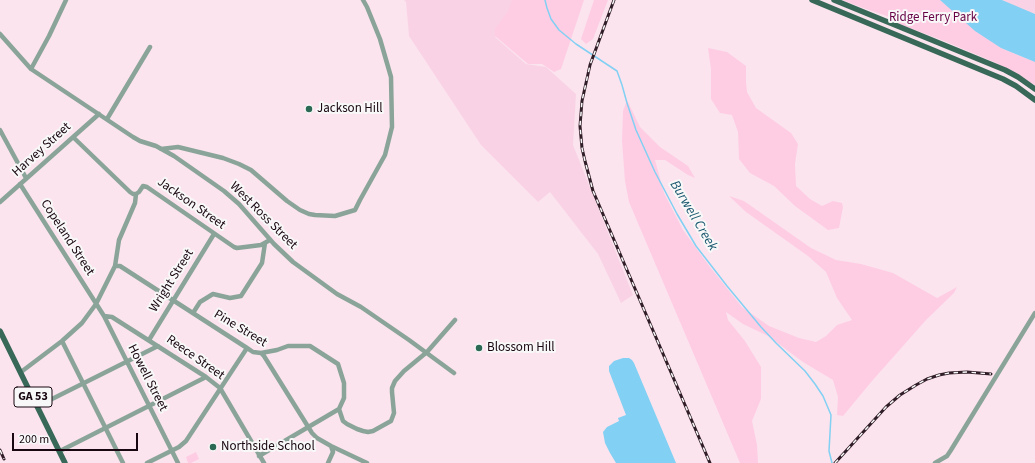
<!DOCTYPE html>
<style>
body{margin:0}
#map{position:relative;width:1035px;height:463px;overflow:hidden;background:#fbe4ee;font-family:"Source Sans 3",sans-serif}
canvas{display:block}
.scale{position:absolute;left:12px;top:433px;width:126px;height:18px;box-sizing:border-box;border:2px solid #180610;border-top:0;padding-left:5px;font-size:12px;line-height:14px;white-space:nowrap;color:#180610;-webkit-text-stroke:3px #f8f8f8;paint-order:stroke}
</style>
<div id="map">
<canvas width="1035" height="463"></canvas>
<div class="scale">200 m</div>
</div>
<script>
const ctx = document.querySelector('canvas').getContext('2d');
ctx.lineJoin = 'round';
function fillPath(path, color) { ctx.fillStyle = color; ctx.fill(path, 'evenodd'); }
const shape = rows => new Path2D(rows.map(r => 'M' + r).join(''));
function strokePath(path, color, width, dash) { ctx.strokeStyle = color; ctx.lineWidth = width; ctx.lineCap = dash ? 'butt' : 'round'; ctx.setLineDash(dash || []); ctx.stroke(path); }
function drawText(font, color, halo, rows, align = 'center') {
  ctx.font = font + ' "Source Sans 3",sans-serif'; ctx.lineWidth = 4; ctx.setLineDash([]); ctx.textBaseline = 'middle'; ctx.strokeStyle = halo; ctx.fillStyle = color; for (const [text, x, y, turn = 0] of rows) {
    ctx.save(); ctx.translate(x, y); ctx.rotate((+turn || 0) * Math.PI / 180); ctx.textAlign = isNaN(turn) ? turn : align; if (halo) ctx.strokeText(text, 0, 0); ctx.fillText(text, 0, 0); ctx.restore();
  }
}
const built = shape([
 [404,0,514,0,495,37,526,64,546,67,576,94,573,145,633,295,621,303,598,254,550,192,538,202,481,145,409,36,406,2],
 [1002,0,1035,0,1035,14,1025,11]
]);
const green = shape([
 [512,0,584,0,561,69,554,72,542,64,528,64,495,36,495,29,508,11],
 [594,0,608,0,593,39,586,44,581,39],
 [842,0,940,0,1001,48,1035,62,1035,85,994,62,944,41,894,22,889,17,884,15,866,9],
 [708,48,727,52,746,66,746,82,747,92,756,108,791,133,798,144,795,164,796,186,810,199,822,206,833,201,842,203,843,207,839,228,828,230,795,206,774,186,750,173,739,159,738,132,732,115,720,113,711,99,711,69],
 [627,100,640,127,660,147,688,166,695,178,688,175,665,160,655,160,664,193,683,230,710,267,742,307,769,326,799,338,816,342,826,336,837,325,852,320,837,298,826,272,808,256,746,212,729,196,744,201,811,248,836,260,861,264,893,273,937,298,957,287,954,293,926,320,872,381,843,416,837,415,838,397,833,380,803,362,768,336,743,324,726,312,728,320,745,341,761,367,761,399,752,421,757,445,758,463,740,463,629,202,625,181,622,141,623,111],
 [196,452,199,459,191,463,188,463,186,457]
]);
const water = shape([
 [940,0,1002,0,1035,14,1035,62,1001,48,975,31],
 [623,358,629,358,632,360,634,363,676,463,616,463,610,453,605,443,603,432,607,427,619,421,618,418,626,415,609,371,609,366,614,361]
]);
const stream = shape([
 [545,0,547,8,551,19,559,30,576,44,617,71,622,85,627,103,636,130,655,172,677,214,696,246,727,286,761,327,776,343,805,371,815,384,823,396,831,415,829,451,832,463]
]);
const minor = shape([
 [0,34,31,69,133,137,140,141,156,146,174,156,224,191,239,204,274,244,293,262,337,294,361,307,409,340,454,373],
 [31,69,49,36,66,0],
 [107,119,150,47],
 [0,130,26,178],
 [73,137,130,192,133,194,136,194,139,192,143,186,147,187,234,247,237,248,261,245,270,240],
 [161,149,178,147,223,158,239,164,251,170,287,201,300,210,309,214,315,215,335,216,355,210,360,200,385,155,392,127,391,77,380,39,367,7,363,0],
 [20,184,104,316,178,463],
 [0,202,99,114],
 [115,266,120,266,247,348,253,352,261,353,264,356,312,433,317,438,331,446,367,463],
 [193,313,200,302,213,294,230,298,241,296,262,263,265,243],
 [104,316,112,317,206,377,220,388,264,463],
 [149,340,214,234],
 [62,341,123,463],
 [21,372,62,341,82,323,96,304,115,266,119,240,135,203,136,194],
 [38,406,158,346],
 [339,409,343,421,347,424,357,429,363,431,368,432,373,431,391,421,394,413,392,392,392,388,395,381,404,371,427,352,455,320],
 [60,451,206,377],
 [259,456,339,409,344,398,344,383,338,364,310,346,288,346,277,350,261,353],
 [147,463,179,447,186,441,247,348],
 [328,463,333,452,331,446],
 [935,463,947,456,951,450,1035,313]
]);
const major = shape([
 [812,0,1003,79,1016,86,1035,100],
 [834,0,1005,70,1018,77,1035,89],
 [0,331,65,463]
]);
const rail = shape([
 [614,0,590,65,582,101,580,126,582,148,585,161,593,191,710,463],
 [0,450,4,459],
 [835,463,886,407,900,395,916,385,927,379,939,375,949,373,967,372,991,374]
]);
const markers = [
 [309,109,4,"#2c6954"],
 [479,348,4,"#2c6954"],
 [213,447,4,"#2c6954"]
];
const shields = [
 [33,397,38]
];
const shieldNames = [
 ["GA 53",33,397]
];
const parkNames = [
 ["Ridge Ferry Park",933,18]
];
const poiNames = [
 ["Jackson Hill",317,109],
 ["Blossom Hill",487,348],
 ["Northside School",221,447]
];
const streetNames = [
 ["Harvey Street",42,150,-42],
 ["Jackson Street",191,204,35],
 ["West Ross Street",263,216,45],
 ["Copeland Street",67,238,57],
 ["Wright Street",172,281,-58],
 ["Pine Street",240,329,31],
 ["Reece Street",195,358,35],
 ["Howell Street",147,378,63]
];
const waterNames = [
 ["Burwell Creek",693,216,59]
];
fillPath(built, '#f9d3e5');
fillPath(green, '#fecde4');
fillPath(water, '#82d0f3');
strokePath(stream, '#82d0f3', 1.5);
strokePath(minor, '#8ba499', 4.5);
strokePath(major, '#386857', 5.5);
strokePath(rail, '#301d27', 3);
strokePath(rail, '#f8f8f8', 1.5, [4.5]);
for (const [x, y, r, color] of markers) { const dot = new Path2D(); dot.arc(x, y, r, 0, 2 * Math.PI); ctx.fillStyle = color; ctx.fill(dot); strokePath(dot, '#f8f8f8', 1.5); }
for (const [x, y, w] of shields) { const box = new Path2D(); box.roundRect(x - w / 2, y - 10, w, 20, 3); ctx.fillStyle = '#f8f8f8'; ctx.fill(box); strokePath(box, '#180610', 1); }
drawText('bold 12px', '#180610', null, shieldNames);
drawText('13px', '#670044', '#f8f8f8', parkNames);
drawText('13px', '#180610', '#f8f8f8', poiNames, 'left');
drawText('13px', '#180610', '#f8f8f8', streetNames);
drawText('italic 14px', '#16556c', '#f8f8f8', waterNames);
</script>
